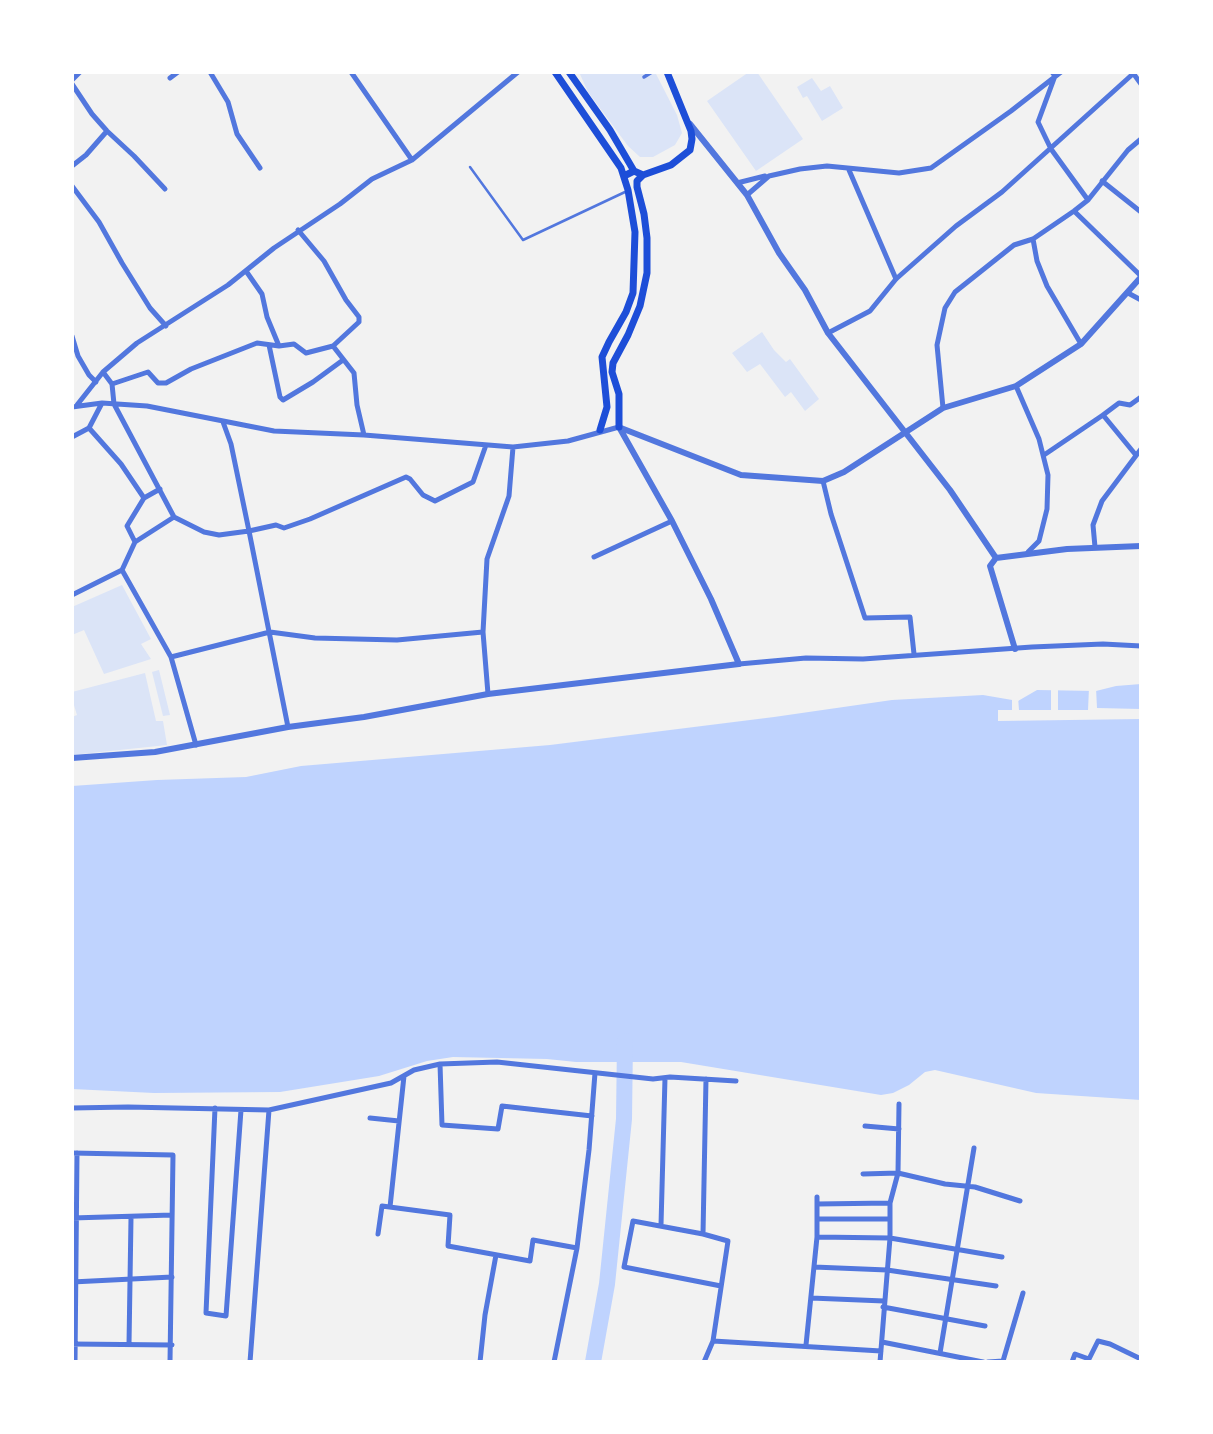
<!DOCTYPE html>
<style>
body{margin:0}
#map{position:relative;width:1213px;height:1434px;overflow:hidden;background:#f2f2f2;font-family:"Roboto Serif",serif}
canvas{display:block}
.frame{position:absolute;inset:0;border:74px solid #fff;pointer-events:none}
</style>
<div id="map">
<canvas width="1213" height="1434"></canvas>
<div class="frame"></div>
</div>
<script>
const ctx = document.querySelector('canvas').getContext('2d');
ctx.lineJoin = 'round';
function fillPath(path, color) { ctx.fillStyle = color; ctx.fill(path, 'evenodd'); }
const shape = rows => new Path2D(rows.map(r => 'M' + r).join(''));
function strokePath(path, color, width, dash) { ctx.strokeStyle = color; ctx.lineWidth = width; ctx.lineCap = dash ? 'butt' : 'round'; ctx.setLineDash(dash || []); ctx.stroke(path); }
const green = shape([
 [579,72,655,72,677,115,682,133,675,145,653,157,640,157,628,146,588,92],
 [749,72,757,72,803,139,756,171,707,101],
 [812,78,821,91,830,86,843,108,822,121,807,96,803,98,797,87],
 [762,332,774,350,786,362,790,359,819,399,805,411,791,392,785,397,760,364,747,372,732,353],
 [122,585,151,639,141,644,151,659,104,674,84,630,72,635,72,607],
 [159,670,170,715,163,716,152,672],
 [145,673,156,721,163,721,167,745,72,755,72,717,77,715,72,699,72,692]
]);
const water = shape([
 [1141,684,1141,1100,1036,1093,935,1070,925,1072,909,1085,893,1093,881,1095,681,1062,576,1062,547,1059,453,1057,427,1061,379,1076,280,1092,154,1093,72,1089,72,786,157,780,246,777,301,766,550,745,774,717,892,700,983,695,1018,701,1037,690,1096,691,1116,686]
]);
const pier = shape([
 [1051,688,1058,688,1058,710,1088,710,1089,688,1096,688,1097,708,1141,709,1141,719,998,721,998,710,1012,710,1012,697,1018,697,1019,710,1051,710]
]);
const river = shape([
 [593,1362,607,1284,624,1119,625,1041]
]);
const service = shape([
 [470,167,523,240,625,192]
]);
const pedestrian = shape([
 [644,77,652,72]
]);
const minor = shape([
 [210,72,228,102,237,134,260,168],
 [351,72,412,160],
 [1052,72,1055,76,1038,122,1051,149,1088,200],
 [1133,73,1141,84],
 [170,78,178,72],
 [72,80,80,72],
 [72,84,92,114,107,131,134,156,165,189],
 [72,166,86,155,107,131],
 [849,170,896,279],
 [1102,181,1141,212],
 [737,183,765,176],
 [72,186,99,222,122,263,150,308,166,326],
 [747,195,769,176,800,169,827,166,899,173,931,168,1011,111,1061,72],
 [1074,211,1141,276],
 [1033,239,1037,261,1047,286,1081,344],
 [246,271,262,294,267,317,279,346],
 [1128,293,1141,300],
 [828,333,870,311,896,279,956,226,1002,192,1135,72],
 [72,336,78,356,89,375,96,382],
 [269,345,280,397,283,400,313,382,343,360],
 [333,346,354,373,357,405,364,435],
 [103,372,112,384,114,404,174,517,204,532,219,535,249,531,276,525,284,528,310,519,406,477,410,479,423,495,435,501,473,482,486,445],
 [112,384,148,372,158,383,166,383,191,369,257,343,279,346,294,344,306,353,333,346,359,322,359,317,346,300,324,261,298,230],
 [1016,386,1039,439,1048,475,1047,509,1039,541,1028,552],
 [77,405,103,372,137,343,228,285,274,248,340,204,372,179,412,160,518,72],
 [72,407,102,403,147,406,274,431,364,435,513,447,568,441,619,427],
 [943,408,937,345,945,308,955,292,1014,245,1033,239,1074,211,1088,200,1128,150,1141,139],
 [1103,415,1119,403,1130,405,1141,397],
 [223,422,231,444,249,531,288,727],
 [89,428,121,464,144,498],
 [72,437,89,428,102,403],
 [1044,455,1103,415,1135,454],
 [823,481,831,514,865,618,910,617,914,654],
 [135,542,127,526,144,498,160,489],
 [1095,547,1093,525,1102,501,1141,449],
 [594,557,672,521],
 [122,570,135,542,174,517],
 [72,595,122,570,171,657,196,745],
 [171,657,270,632,315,638,397,640,483,632],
 [739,664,806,658,863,659,1032,647,1103,644,1141,646],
 [488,694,483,632,487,559,509,496,513,447],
 [440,1064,442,1125,498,1129,502,1106,592,1116],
 [72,1108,128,1107,269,1110,391,1083,414,1070,440,1064,497,1062,653,1079,670,1077,736,1081],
 [215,1108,206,1313,226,1316,241,1110],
 [370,1118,399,1121],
 [865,1126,899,1129],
 [72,1153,173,1155,170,1362],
 [863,1174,898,1173,945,1184,975,1187,1020,1201],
 [817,1204,890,1203],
 [390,1207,404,1076],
 [72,1218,172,1215],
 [817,1219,890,1219],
 [661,1225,665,1078],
 [378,1234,382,1206,450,1215,448,1246,530,1261,533,1240,577,1248],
 [703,1234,706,1079],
 [817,1237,890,1238,1002,1257],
 [814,1267,887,1270,996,1286],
 [72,1282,172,1277],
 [811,1298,884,1301],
 [883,1307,985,1326],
 [713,1341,881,1351],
 [882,1342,983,1362],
 [72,1344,172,1345],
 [129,1344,131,1218],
 [806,1345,817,1237,817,1197],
 [940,1353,974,1148],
 [75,1362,77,1153],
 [250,1362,269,1110],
 [480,1362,485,1315,496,1255],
 [554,1362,577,1248,589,1150,595,1073],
 [704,1362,713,1341,728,1241,703,1234,633,1221,624,1267,721,1286],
 [880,1362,890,1238,890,1203,898,1173,899,1104],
 [988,1362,1003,1361,1023,1293],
 [1072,1362,1075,1354,1089,1359,1098,1341,1110,1344,1141,1359]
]);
const tertiary = shape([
 [690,124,747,195,779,253,805,290,828,333,950,490,996,558],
 [621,428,741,475,823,481,844,472,943,408,1016,386,1081,344,1141,277],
 [996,558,1067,549,1141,546],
 [996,558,990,566,1015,649],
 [72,758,155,752,288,727,364,717,488,694,739,664,711,599,672,521,619,427]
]);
const secondary = shape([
 [555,72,621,168,628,190,635,232,633,293,626,312,609,342,602,357,607,407,600,430],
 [569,72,610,130,634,171],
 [624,176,634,171,643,175,671,165,690,150,692,139,691,131,667,72],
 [619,427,619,394,612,372,613,363,628,335,640,306,647,273,647,238,644,214,637,187,637,181,643,175]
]);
fillPath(green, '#dbe4f7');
fillPath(water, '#bfd3fe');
fillPath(pier, '#f2f2f2');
strokePath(river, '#bfd3fe', 16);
strokePath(service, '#5277de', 2.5);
strokePath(pedestrian, '#5277de', 3.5);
strokePath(minor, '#5277de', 5);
strokePath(tertiary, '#5277de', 6);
strokePath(secondary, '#1d4ed8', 7);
</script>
